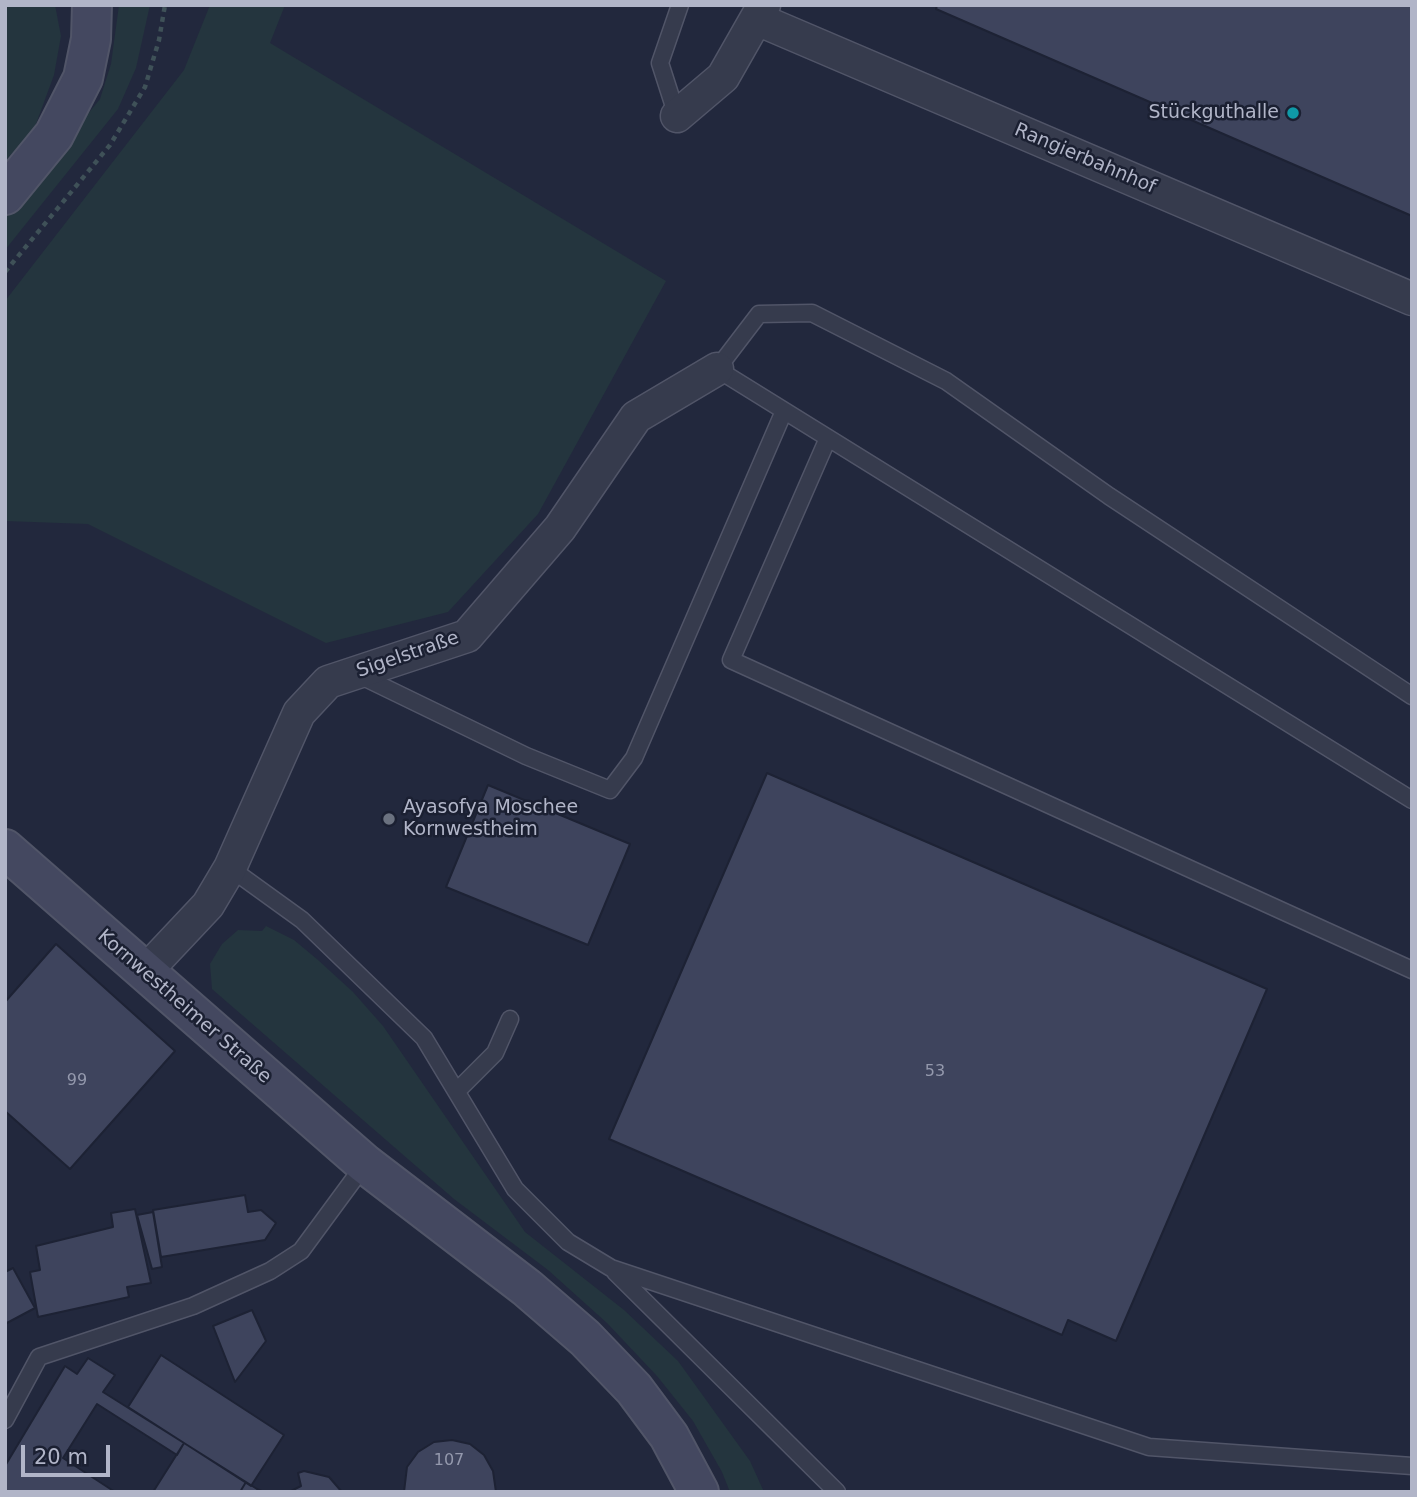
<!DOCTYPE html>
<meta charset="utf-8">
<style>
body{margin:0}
#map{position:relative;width:1417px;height:1497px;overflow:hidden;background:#22283d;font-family:"DejaVu Sans",sans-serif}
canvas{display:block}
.frame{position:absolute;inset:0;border:7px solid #b1b5c8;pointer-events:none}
.scale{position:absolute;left:21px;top:1445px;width:89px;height:32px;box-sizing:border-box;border:4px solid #b1b5c8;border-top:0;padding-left:9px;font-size:21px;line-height:24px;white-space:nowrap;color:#b1b5c8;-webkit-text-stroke:5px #1b2032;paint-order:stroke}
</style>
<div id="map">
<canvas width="1417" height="1497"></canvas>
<div class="frame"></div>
<div class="scale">20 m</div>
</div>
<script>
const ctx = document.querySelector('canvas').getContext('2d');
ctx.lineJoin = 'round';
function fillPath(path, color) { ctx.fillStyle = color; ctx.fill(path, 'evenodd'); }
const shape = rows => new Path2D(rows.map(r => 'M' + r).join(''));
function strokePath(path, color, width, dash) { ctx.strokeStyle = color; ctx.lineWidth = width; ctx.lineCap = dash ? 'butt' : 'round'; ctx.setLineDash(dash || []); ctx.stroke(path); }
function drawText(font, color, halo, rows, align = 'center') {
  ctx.font = font + ' "DejaVu Sans",sans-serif'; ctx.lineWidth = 5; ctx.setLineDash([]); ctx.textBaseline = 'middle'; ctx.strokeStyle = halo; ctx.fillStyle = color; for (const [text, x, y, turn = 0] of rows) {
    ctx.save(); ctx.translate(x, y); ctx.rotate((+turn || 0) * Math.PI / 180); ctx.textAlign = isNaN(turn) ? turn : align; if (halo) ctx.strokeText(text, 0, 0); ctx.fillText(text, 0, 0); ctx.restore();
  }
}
const green = shape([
 [5,5,55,5,61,36,54,75,33,132,5,161],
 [119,5,150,5,136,68,118,109,5,250,5,216,100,99,111,64],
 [210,5,285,5,270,43,666,281,538,514,448,612,326,643,88,524,5,521,5,301,184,70],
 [266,926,294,940,318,960,353,992,383,1026,525,1232,624,1310,678,1361,750,1461,764,1492,730,1492,722,1472,693,1421,657,1376,607,1323,548,1270,454,1199,212,989,210,964,222,944,238,930,262,931]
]);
const building = shape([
 [937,5,1412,5,1412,216,936,9,937,5],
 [767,773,1267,989,1116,1341,1068,1320,1062,1335,609,1139,767,773],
 [488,785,630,844,588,945,446,887,488,785],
 [56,944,175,1051,70,1169,5,1111,5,1002,56,944],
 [245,1195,248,1212,261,1210,276,1223,265,1240,161,1257,153,1210,245,1195],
 [135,1209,151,1283,127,1287,129,1297,38,1317,30,1272,40,1270,36,1246,113,1227,111,1213,135,1209],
 [153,1212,162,1267,152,1269,137,1215,153,1212],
 [13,1268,35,1308,5,1324,5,1272,13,1268],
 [252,1310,266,1341,235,1382,213,1326,252,1310],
 [161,1355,284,1435,251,1486,128,1407,161,1355],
 [88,1358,115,1375,103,1392,184,1443,177,1455,97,1404,63,1458,115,1492,5,1492,5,1466,65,1366,77,1374,88,1358],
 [452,1440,470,1444,484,1455,493,1471,496,1492,404,1492,407,1467,418,1452,434,1442,452,1440],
 [184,1443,246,1482,240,1492,153,1492,184,1443],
 [304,1471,329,1477,342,1492,289,1492,301,1486,298,1473,304,1471],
 [246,1482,257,1489,264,1492,240,1492,246,1482]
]);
const path = shape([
 [5,272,110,145,145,87,159,40,165,5]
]);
const lane = shape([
 [677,116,660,63,680,5],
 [828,438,731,660,1412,970],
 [357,674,526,756,610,790,634,758,784,411],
 [1412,696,1109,496,946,381,812,313,759,314,717,369,1412,800],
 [230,868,302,920,424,1038,515,1189,568,1242,611,1268,1149,1447,1412,1466],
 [457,1091,495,1053,510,1019],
 [615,1272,837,1492],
 [5,1420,39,1357,193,1306,270,1271,301,1251,365,1164]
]);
const street = shape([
 [757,19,1412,299],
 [677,116,723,77,764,5],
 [144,973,208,905,230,868,299,713,328,682,467,636,560,528,636,417,717,369]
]);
const secondary = shape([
 [5,195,54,135,83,78,91,39,92,5],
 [5,849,365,1164,527,1288,585,1338,634,1389,669,1436,699,1492]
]);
const markers = [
 [1293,113,7,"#0f9aa8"],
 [389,819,7,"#6b7280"]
];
const numberNames = [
 ["53",935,1072],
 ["99",77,1081],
 ["107",449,1461]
];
const poiNames = [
 ["Stückguthalle",1279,113],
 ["Ayasofya Moschee",403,808,"left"],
 ["Kornwestheim",403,830,"left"]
];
const streetNames = [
 ["Rangierbahnhof",1085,159,23],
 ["Sigelstraße",408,655,-19],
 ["Kornwestheimer Straße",184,1007,41]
];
fillPath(green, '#24353e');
fillPath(building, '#3e445d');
strokePath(building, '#1d2234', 2);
strokePath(lane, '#515568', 19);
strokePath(street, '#515568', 35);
strokePath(secondary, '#515568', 42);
strokePath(path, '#3f5158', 4.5, [5, 5]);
strokePath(lane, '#363b4d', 16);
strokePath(street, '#363b4d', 32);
strokePath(secondary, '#444860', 38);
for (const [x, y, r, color] of markers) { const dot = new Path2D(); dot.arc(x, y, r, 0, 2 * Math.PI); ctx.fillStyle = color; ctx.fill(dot); strokePath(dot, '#1b2032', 2.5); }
drawText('16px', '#9499ad', null, numberNames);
drawText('19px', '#b1b5c8', '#1b2032', poiNames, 'right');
drawText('19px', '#b1b5c8', '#1b2032', streetNames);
</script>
